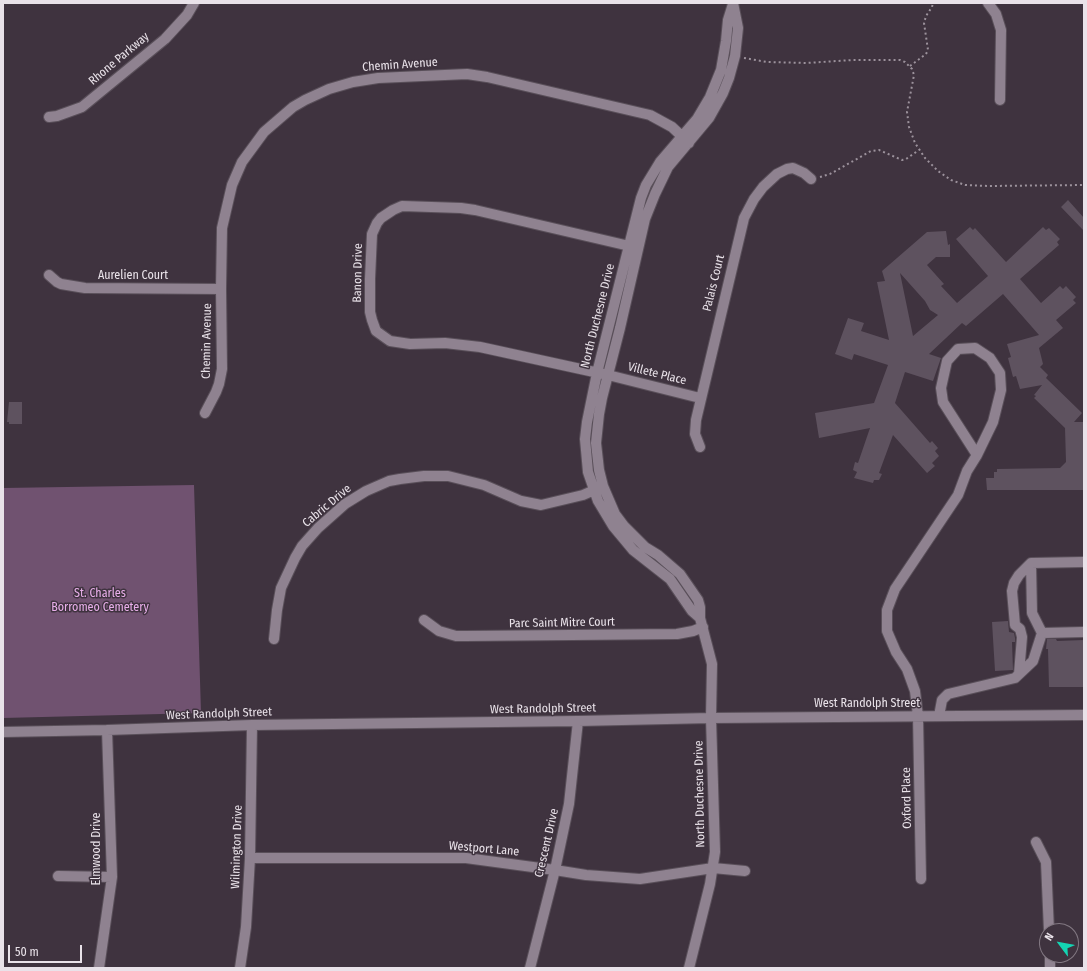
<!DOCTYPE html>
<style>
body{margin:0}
#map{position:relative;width:1087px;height:971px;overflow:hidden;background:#3f333f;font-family:"Fira Sans Condensed",sans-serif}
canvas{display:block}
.frame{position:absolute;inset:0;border:4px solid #e9e2e9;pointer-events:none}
.north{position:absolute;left:1039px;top:923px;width:40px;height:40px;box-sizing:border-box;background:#3f333f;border:1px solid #837983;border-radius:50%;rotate:302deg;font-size:11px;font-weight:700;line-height:16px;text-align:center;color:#e9e2e9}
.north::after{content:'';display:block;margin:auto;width:14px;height:18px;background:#14d5b3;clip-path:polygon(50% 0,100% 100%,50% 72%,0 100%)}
.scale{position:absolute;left:8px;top:945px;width:74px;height:18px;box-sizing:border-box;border:2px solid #e9e2e9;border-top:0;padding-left:5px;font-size:12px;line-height:14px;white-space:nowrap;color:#e9e2e9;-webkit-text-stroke:3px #3f333f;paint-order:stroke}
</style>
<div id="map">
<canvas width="1087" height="971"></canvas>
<div class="frame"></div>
<div class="north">N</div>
<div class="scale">50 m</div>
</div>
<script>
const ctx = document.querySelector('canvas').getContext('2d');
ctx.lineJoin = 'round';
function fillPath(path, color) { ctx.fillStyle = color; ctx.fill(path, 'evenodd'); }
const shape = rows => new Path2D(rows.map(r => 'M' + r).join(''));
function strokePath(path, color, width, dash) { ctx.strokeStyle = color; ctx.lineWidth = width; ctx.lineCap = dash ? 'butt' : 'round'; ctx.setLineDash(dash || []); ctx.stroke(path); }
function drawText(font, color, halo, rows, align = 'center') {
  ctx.font = font + ' "Fira Sans Condensed",sans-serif'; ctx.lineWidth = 3; ctx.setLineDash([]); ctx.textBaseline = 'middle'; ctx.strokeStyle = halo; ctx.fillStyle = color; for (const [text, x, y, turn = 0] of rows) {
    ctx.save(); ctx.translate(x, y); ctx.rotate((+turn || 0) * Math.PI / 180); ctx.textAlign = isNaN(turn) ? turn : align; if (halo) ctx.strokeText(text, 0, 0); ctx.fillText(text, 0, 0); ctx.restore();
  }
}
const green = shape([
 [194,485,201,713,3,718,3,488]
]);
const building = shape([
 [1068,200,1084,218,1084,231,1061,207],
 [970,227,973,230,975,228,1006,262,1043,227,1046,230,1049,228,1060,239,1057,242,1059,245,1020,279,1041,303,1060,286,1063,289,1066,286,1076,297,1073,300,1076,303,1056,320,1063,328,1039,348,1043,364,1040,367,1048,375,1046,378,1082,413,1074,422,1084,422,1084,490,987,490,986,478,994,478,994,472,997,472,997,469,1060,468,1066,462,1065,428,1034,398,1036,396,1034,395,1042,385,1020,389,1016,376,1013,377,1008,358,1011,357,1007,344,1039,335,1003,294,966,326,962,323,929,354,941,358,933,381,905,372,895,403,930,443,932,441,938,448,935,451,939,456,932,463,935,466,927,473,893,435,879,473,882,474,879,480,874,480,873,483,854,478,857,472,853,470,855,462,858,463,870,428,819,438,815,413,874,403,888,365,854,354,852,360,835,354,848,318,864,323,861,331,889,340,877,282,885,281,882,271,927,232,946,231,948,245,950,244,950,257,936,257,927,265,944,284,941,286,957,303,988,276,956,239],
 [900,273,925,301,930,310,938,315,913,336],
 [9,402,22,402,22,424,9,424,9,422,7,422],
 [1008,621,1009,632,1014,633,1015,638,1015,642,1012,642,1013,670,995,671,992,622],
 [1047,639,1056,639,1057,641,1084,640,1084,687,1049,687,1048,649,1046,649]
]);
const path = shape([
 [744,58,767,62,806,63,853,60,900,60,905,62,912,69,914,75,907,112,909,127,915,143,925,158,938,171,951,180,965,185,988,186,1084,185],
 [910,66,926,54,928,50,924,23,926,16,932,7,933,3],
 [820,177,830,174,871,151,879,150,902,160,906,159,919,150]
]);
const minor = shape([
 [988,3,996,14,1001,30,1000,100],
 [49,117,57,116,82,107,165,39,187,15,194,3],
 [638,248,475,210,461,208,402,206,393,210,381,218,377,223,372,234,370,279,370,312,372,320,376,331,390,341,410,344,445,343,480,347,608,375,700,398],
 [49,275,57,282,61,284,85,288,221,289],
 [205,413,216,392,219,384,222,369,221,289,222,228,232,185,242,162,264,132,293,107,305,100,329,89,353,82,378,78,467,74,487,77,650,115,672,127,689,143],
 [700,447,695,434,696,420,744,218,754,199,763,187,777,174,787,169,793,168,804,173,811,179],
 [700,618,692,611,670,579,633,550,613,526,598,501,588,472,585,439,587,422,597,373,641,198,646,185,660,162,697,119,710,97,721,70,726,41,728,20,733,4],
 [424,620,439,631,456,636,465,636,677,634,693,631,703,627],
 [1042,633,1084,632],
 [274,639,277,610,281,588,295,558,302,546,318,528,345,504,366,491,389,481,400,479,424,476,448,476,484,485,521,501,541,505,583,495,599,488],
 [1019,674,1022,637,1020,629,1015,625,1012,591,1014,583,1019,575,1031,563],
 [939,716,942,700,948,694,1015,678,1033,661,1042,633,1032,613,1031,563,1084,562],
 [3,732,107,730,252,725,578,721,711,718,1084,715],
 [1036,842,1046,862,1049,931],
 [250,858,466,858,555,870,586,875,640,879,713,868,745,871],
 [58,876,112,877],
 [921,879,918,716,915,691,907,669,896,652,887,631,887,610,895,589,958,495,967,471,977,455,993,422,1001,390,1000,373,990,358,975,348,958,349,947,361,941,388,943,402,977,455],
 [1050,955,1050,968],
 [99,968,112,877,107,730],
 [240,968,246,927,250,858,252,725],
 [530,968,555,870,569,804,578,721],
 [689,968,710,884,715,852,711,718,712,664,700,618,700,607,698,600,680,574,658,555,645,547,624,526,615,514,603,486,599,470,596,443,599,414,602,398,620,328,645,219,655,194,668,167,709,118,723,93,729,78,735,56,738,28,733,3]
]);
const streetNames = [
 ["Rhone Parkway",119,59,-40],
 ["Chemin Avenue",400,65,-4],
 ["Banon Drive",358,273,-89],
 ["Aurelien Court",133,276],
 ["Palais Court",714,283,-76],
 ["North Duchesne Drive",598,316,-76],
 ["Chemin Avenue",207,341,-89],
 ["Villete Place",657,374,14],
 ["Cabric Drive",327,506,-40],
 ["Parc Saint Mitre Court",562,623,-1],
 ["West Randolph Street",867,704],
 ["West Randolph Street",543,709,-1],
 ["West Randolph Street",219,714,-2],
 ["North Duchesne Drive",700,794,-91],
 ["Oxford Place",907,798,-91],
 ["Crescent Drive",547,843,-77],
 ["Wilmington Drive",237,847,-88],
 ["Elmwood Drive",97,849,-90],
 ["Westport Lane",484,849,5]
];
const parkNames = [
 ["St. Charles",100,594],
 ["Borromeo Cemetery",100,608]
];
fillPath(green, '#705270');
fillPath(building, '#5e525f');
strokePath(minor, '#594f59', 12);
strokePath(path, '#9c929c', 2, [2, 3]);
strokePath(minor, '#8f8290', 10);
drawText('12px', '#e9e2e9', '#3f333f', streetNames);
drawText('12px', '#e9afea', '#3f333f', parkNames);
</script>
